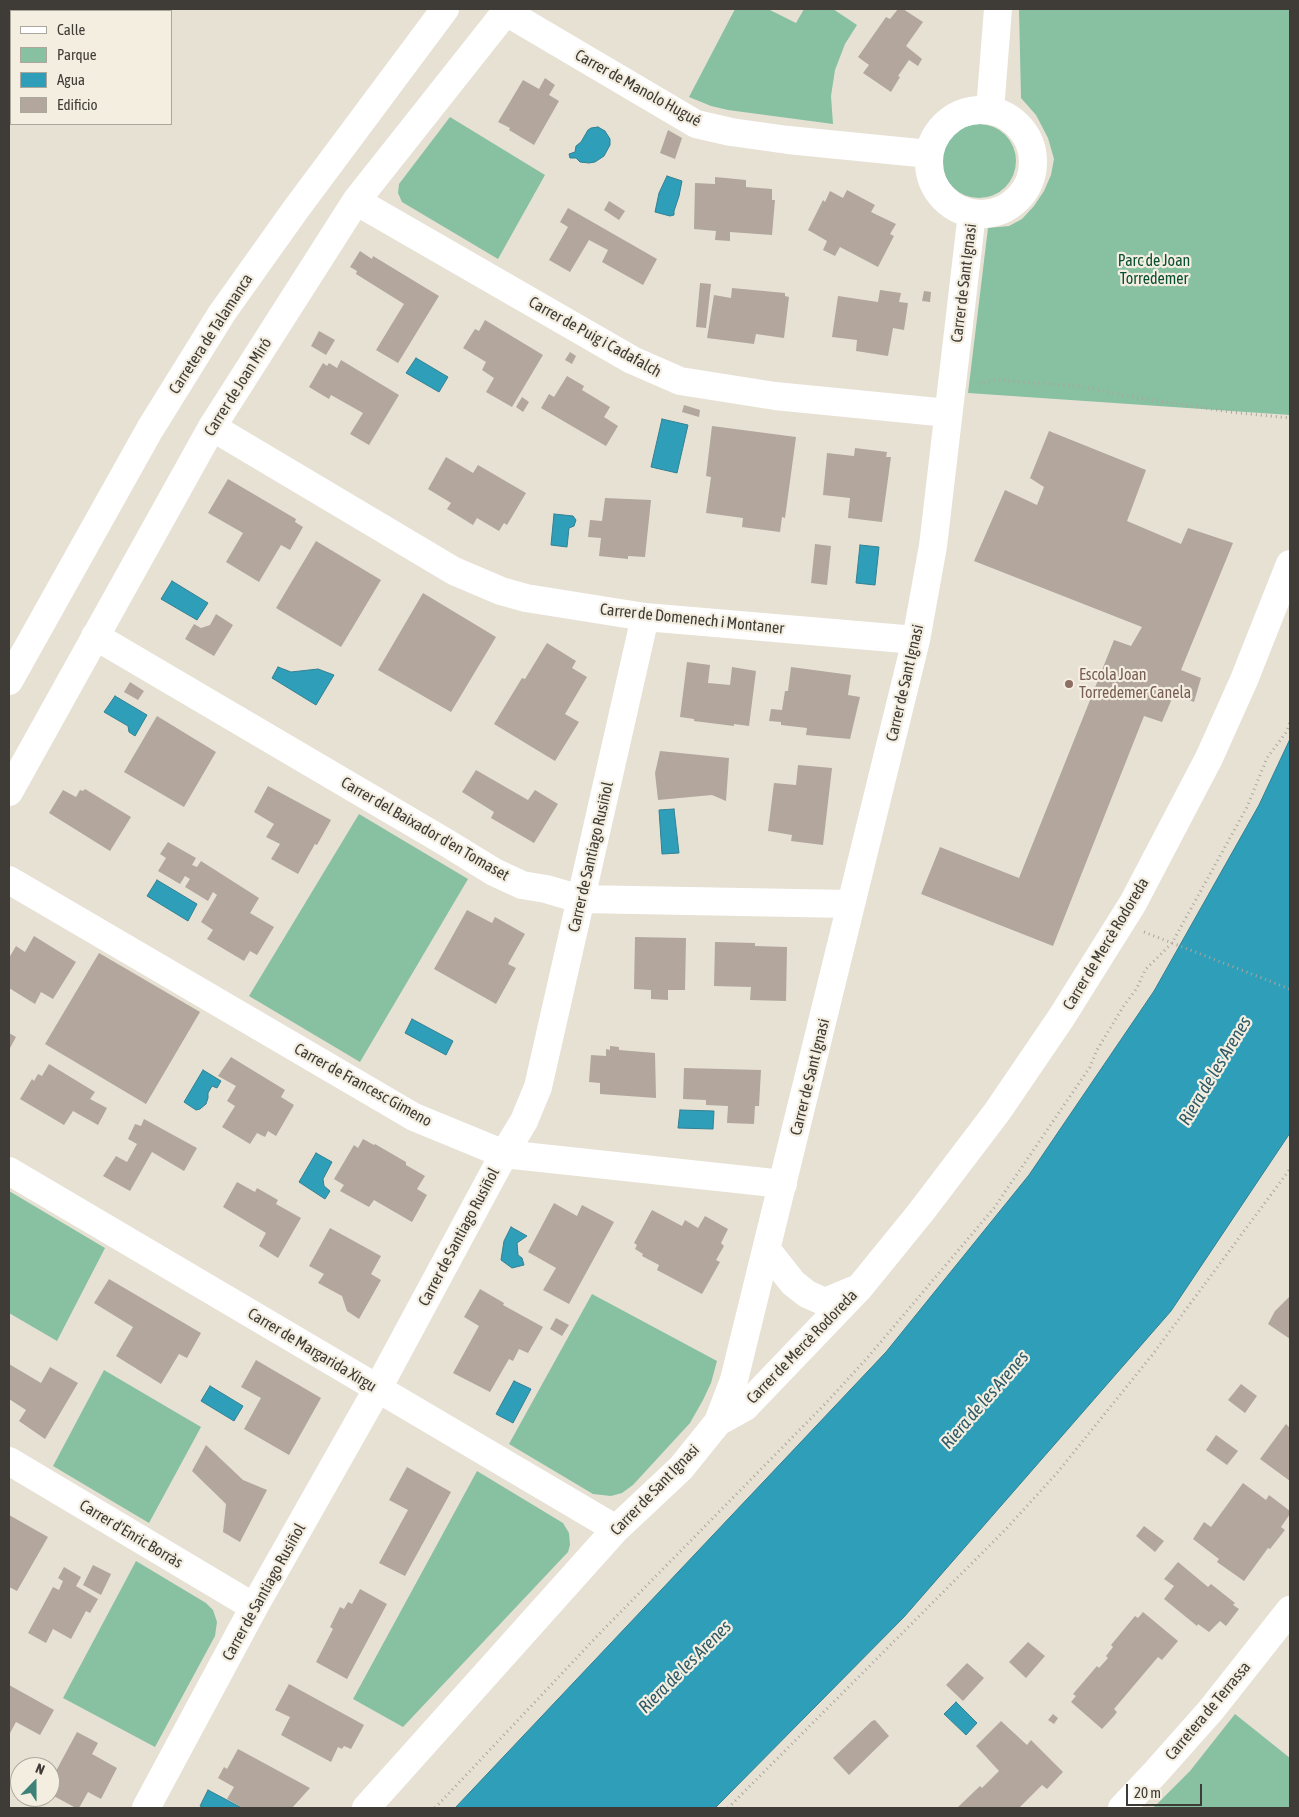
<!DOCTYPE html>
<meta charset="utf-8">
<style>
body{margin:0}
#map{position:relative;width:1299px;height:1817px;overflow:hidden;background:#e7e1d4;font-family:"Asap Condensed",sans-serif}
canvas{display:block}
.frame{position:absolute;inset:0;border:10px solid #3f3c37;pointer-events:none}
.legend{position:absolute;left:10px;top:10px;width:162px;height:115px;box-sizing:border-box;background:#f4eee1;border:1px solid #aca79d;margin:0;padding:6px 9px;list-style:none;font-size:15px;color:#3f3c37}
.legend li{display:flex;align-items:center;gap:10px;height:25px}
.legend b{width:25px;border:1px solid #aca79d}
.north{position:absolute;left:10px;top:1757px;width:50px;height:50px;box-sizing:border-box;background:#f4eee1;border:1px solid #aca79d;border-radius:50%;rotate:22deg;font-size:14px;font-weight:700;line-height:20px;text-align:center;color:#3f3c37}
.north::after{content:'';display:block;margin:auto;width:18px;height:22px;background:#3c8279;clip-path:polygon(50% 0,100% 100%,50% 72%,0 100%)}
.scale{position:absolute;left:1126px;top:1784px;width:76px;height:22px;box-sizing:border-box;border:2px solid #3f3c37;border-top:0;padding-left:6px;font-size:15px;line-height:18px;white-space:nowrap;color:#3f3c37;-webkit-text-stroke:4px #f4eee1;paint-order:stroke}
</style>
<div id="map">
<canvas width="1299" height="1817"></canvas>
<div class="frame"></div>
<ul class="legend">
<li><b style="height:6px;background:#fff"></b>Calle</li>
<li><b style="height:14px;background:#88c0a2"></b>Parque</li>
<li><b style="height:14px;background:#2e9eb9"></b>Agua</li>
<li><b style="height:14px;background:#b2a69d"></b>Edificio</li>
</ul>
<div class="north">N</div>
<div class="scale">20 m</div>
</div>
<script>
const ctx = document.querySelector('canvas').getContext('2d');
ctx.lineJoin = 'round';
function fillPath(path, color) { ctx.fillStyle = color; ctx.fill(path, 'evenodd'); }
const shape = rows => new Path2D(rows.map(r => 'M' + r).join(''));
function strokePath(path, color, width, dash) { ctx.strokeStyle = color; ctx.lineWidth = width; ctx.lineCap = dash ? 'butt' : 'round'; ctx.setLineDash(dash || []); ctx.stroke(path); }
function drawText(font, color, halo, rows, align = 'center') {
  ctx.font = font + ' "Asap Condensed",sans-serif'; ctx.lineWidth = 4.5; ctx.setLineDash([]); ctx.textBaseline = 'middle'; ctx.strokeStyle = halo; ctx.fillStyle = color; for (const [text, x, y, turn = 0] of rows) {
    ctx.save(); ctx.translate(x, y); ctx.rotate((+turn || 0) * Math.PI / 180); ctx.textAlign = isNaN(turn) ? turn : align; if (halo) ctx.strokeText(text, 0, 0); ctx.fillText(text, 0, 0); ctx.restore();
  }
}
const green = shape([
 [735,9,768,9,796,23,804,9,833,9,857,25,845,44,835,70,831,96,833,124,728,110,711,106,689,97],
 [1019,9,1290,9,1290,415,968,393,988,228,1009,226,1022,219,1034,206,1044,191,1051,175,1054,159,1048,138,1036,115,1021,98],
 [450,117,545,175,498,259,402,202,398,193,399,184],
 '942 161a37 37 0 1 1 74 0a37 37 0 1 1-74 0Z',
 [359,814,468,879,360,1062,249,996],
 [9,1191,105,1248,57,1341,9,1313],
 [592,1294,717,1361,711,1383,703,1400,690,1423,633,1485,622,1493,611,1496,593,1494,509,1444],
 [104,1370,201,1427,149,1523,53,1466],
 [477,1471,563,1523,569,1533,570,1545,568,1552,403,1727,353,1699],
 [136,1561,206,1603,213,1610,217,1622,215,1636,155,1747,63,1698],
 [1235,1714,1290,1758,1290,1808,1153,1808,1190,1771]
]);
const water = shape([
 [598,127,605,131,610,139,610,145,604,156,595,162,589,163,580,162,576,158,570,158,569,154,575,152,576,146,581,142,588,130,591,128,598,127],
 [667,176,682,181,679,196,674,211,674,215,670,216,655,212,659,193,667,176],
 [416,358,448,377,439,392,406,373,416,358],
 [662,419,688,425,677,473,651,467,662,419],
 [554,514,573,516,576,520,574,526,569,528,567,547,551,545,554,514],
 [860,545,879,547,875,585,856,583,860,545],
 [172,581,208,603,197,620,161,599,172,581],
 [278,667,291,672,318,669,334,675,316,705,272,678,278,667],
 [115,696,147,715,135,736,129,732,128,726,104,712,115,696],
 [1290,739,1290,1133,1171,1311,904,1617,715,1808,455,1808,886,1352,1029,1175,1154,991,1259,805,1290,739],
 [674,809,679,853,662,854,659,810,674,809],
 [157,880,197,904,188,921,147,896,157,880],
 [412,1019,453,1041,446,1055,405,1033,412,1019],
 [203,1070,221,1081,217,1088,212,1086,208,1093,208,1098,206,1104,200,1109,196,1110,184,1102,203,1070],
 [680,1110,714,1111,713,1129,678,1128,680,1110],
 [316,1153,332,1162,323,1179,324,1186,330,1191,325,1199,299,1182,316,1153],
 [511,1227,527,1236,517,1243,518,1255,522,1258,524,1265,512,1268,501,1260,504,1241,511,1227],
 [514,1381,531,1389,513,1423,496,1414,514,1381],
 [210,1386,243,1406,234,1421,201,1401,210,1386],
 [956,1702,977,1723,966,1735,944,1714,956,1702],
 [208,1790,242,1808,205,1808,200,1806,208,1790]
]);
const building = shape([
 [898,9,903,9,923,22,906,46,922,59,918,66,909,60,898,76,900,77,891,92,863,73,869,65,858,57,886,17,890,19],
 [545,78,555,85,549,95,559,101,534,145,509,130,510,128,498,122,523,80,539,89],
 [668,130,682,138,675,159,660,153],
 [715,177,746,180,746,187,772,189,772,200,775,200,772,235,730,232,730,241,715,240,716,231,694,229,695,183,715,184],
 [847,190,875,205,871,212,896,224,890,234,894,236,878,267,840,247,835,256,823,250,827,241,808,230,823,200,825,202,830,191,843,198],
 [609,201,625,211,619,220,604,210],
 [568,208,657,259,643,285,602,262,608,250,589,240,570,272,549,260,568,227,560,222],
 [360,251,372,259,373,256,439,296,398,363,376,350,404,304,356,274,357,271,350,267],
 [700,283,711,284,706,328,696,327],
 [732,288,785,293,785,296,789,297,784,338,756,334,754,344,707,338,714,295,731,298],
 [880,290,901,293,899,302,908,303,904,330,893,328,888,356,856,351,857,340,832,337,838,296,878,302],
 [924,291,931,292,930,302,922,301],
 [485,320,543,355,512,407,486,392,494,378,482,370,486,362,463,348,475,329,479,331],
 [319,331,335,340,326,355,311,346],
 [570,352,576,356,572,364,565,360],
 [341,360,399,395,369,445,350,434,363,413,331,395,329,399,309,387,323,363,327,366,329,363,337,368],
 [567,376,584,386,582,390,610,407,604,417,618,426,606,446,541,408,549,394,554,397],
 [522,397,529,402,523,412,516,407],
 [684,405,700,410,699,417,682,412],
 [712,426,796,437,785,518,782,517,780,532,742,527,743,518,706,513,711,477,706,476],
 [1049,431,1146,470,1127,521,1181,544,1188,528,1233,543,1181,670,1201,678,1194,702,1174,694,1162,722,1144,716,1053,946,921,894,940,847,1019,878,1114,640,1131,646,1142,627,974,561,1005,490,1037,505,1044,487,1030,478],
 [855,448,887,452,886,457,891,457,882,522,848,518,850,498,823,495,827,453,854,456],
 [446,457,473,473,478,465,526,493,507,525,504,523,499,531,477,518,473,525,447,509,451,503,428,489],
 [228,479,296,519,295,522,303,527,290,550,281,545,259,582,226,562,243,533,208,513],
 [605,498,651,500,645,557,628,556,628,559,599,556,601,538,588,537,590,520,602,521],
 [316,541,381,580,341,647,276,608],
 [815,544,831,546,827,585,811,583],
 [423,593,496,637,451,712,378,670],
 [216,614,233,625,214,656,185,639,194,624,201,628,210,625],
 [547,643,576,661,572,668,587,677,565,714,579,722,555,761,494,724,522,678,525,679],
 [687,662,710,665,708,683,730,685,732,667,756,671,749,726,734,724,734,726,694,721,694,719,680,717],
 [791,667,851,675,848,695,860,697,850,739,806,735,807,728,781,725,781,722,769,721,771,709,782,710,785,691,788,691],
 [130,682,144,691,138,700,124,692],
 [157,716,216,752,184,807,124,772],
 [660,751,729,758,726,801,712,795,658,800,655,773],
 [798,765,832,768,823,845,791,841,792,835,768,831,774,783,796,785],
 [476,770,528,800,535,790,558,804,534,843,491,818,494,812,462,792],
 [268,786,331,820,317,845,315,844,298,874,271,859,280,844,266,837,274,824,254,812],
 [85,789,131,817,110,851,49,813,63,790,76,797,80,790,83,791],
 [168,842,196,858,192,865,197,867,201,861,259,898,250,913,274,927,257,955,250,951,244,961,207,939,213,930,201,922,217,895,213,892,208,901,185,887,190,879,185,876,180,884,158,871,166,858,160,854],
 [467,910,492,923,495,917,525,934,508,964,516,968,496,1004,434,969],
 [34,936,76,962,53,999,41,992,35,1004,9,988,9,958,16,946,25,952],
 [635,937,686,938,685,990,668,990,668,1000,651,999,651,990,634,989],
 [715,942,755,943,755,946,787,947,786,1001,750,1000,751,987,714,986],
 [99,953,200,1012,146,1104,45,1044],
 [9,1033,16,1037,9,1050],
 [610,1046,619,1047,619,1050,655,1053,656,1098,600,1094,600,1083,589,1082,591,1055,606,1056,606,1049,610,1050],
 [231,1057,285,1090,281,1097,294,1105,276,1136,268,1131,265,1137,257,1133,250,1144,222,1127,235,1106,227,1101,236,1086,218,1076],
 [49,1064,95,1092,90,1099,107,1108,98,1125,73,1111,64,1125,20,1099,32,1079,34,1081,38,1074,42,1076],
 [684,1068,761,1070,759,1106,755,1106,754,1124,727,1123,728,1106,706,1105,706,1100,683,1099],
 [144,1119,197,1148,184,1171,152,1152,130,1191,103,1176,116,1156,127,1162,137,1144,128,1139,135,1124,141,1126],
 [363,1139,374,1145,375,1144,406,1162,406,1165,425,1176,417,1189,427,1195,412,1222,374,1200,369,1207,340,1191,344,1185,334,1179,354,1145,358,1148],
 [237,1182,255,1192,257,1188,278,1200,276,1204,301,1218,278,1258,259,1246,266,1233,223,1207],
 [554,1203,577,1216,582,1205,614,1222,569,1304,543,1290,556,1268,528,1252],
 [652,1210,682,1226,685,1220,698,1228,705,1216,728,1229,721,1243,724,1246,716,1260,720,1262,702,1294,657,1270,659,1265,642,1256,643,1254,635,1249,637,1245,634,1243],
 [330,1228,381,1256,371,1274,381,1280,359,1319,347,1311,342,1296,318,1283,324,1274,309,1266],
 [109,1279,201,1333,187,1358,179,1354,161,1384,116,1356,133,1327,94,1303],
 [480,1289,504,1303,503,1305,543,1327,528,1353,519,1349,513,1361,509,1359,490,1392,453,1373,479,1326,464,1317],
 [1290,1296,1290,1339,1268,1324,1275,1311],
 [556,1318,569,1325,562,1336,550,1329],
 [256,1360,321,1398,289,1455,244,1429,261,1398,241,1387],
 [9,1364,41,1383,50,1367,78,1383,45,1439,19,1421,26,1410,9,1399],
 [1241,1384,1257,1396,1245,1413,1228,1400],
 [1286,1424,1290,1428,1290,1481,1260,1459],
 [1216,1435,1238,1451,1227,1465,1206,1450],
 [206,1445,243,1480,267,1490,240,1542,223,1532,226,1504,192,1471],
 [407,1467,451,1492,405,1576,379,1563,408,1510,389,1500],
 [1243,1483,1266,1500,1269,1495,1290,1511,1290,1514,1281,1527,1285,1530,1270,1549,1268,1548,1244,1581,1217,1562,1219,1559,1193,1539,1204,1522,1211,1527],
 [9,1515,48,1537,17,1591,9,1587],
 [1144,1526,1164,1541,1155,1552,1136,1536],
 [1178,1562,1208,1587,1211,1584,1235,1603,1233,1605,1239,1609,1226,1626,1220,1621,1209,1632,1198,1624,1197,1626,1164,1599,1174,1586,1164,1579],
 [93,1565,111,1574,101,1595,83,1585],
 [64,1567,81,1577,76,1586,98,1599,90,1613,86,1611,71,1639,53,1629,46,1643,28,1633,53,1587,59,1590,63,1581,58,1578],
 [360,1589,387,1604,347,1679,316,1662,333,1629,330,1627,340,1607,344,1609,348,1602,352,1604],
 [1143,1612,1178,1641,1162,1660,1158,1657,1114,1709,1117,1712,1114,1716,1102,1729,1071,1702,1076,1696,1073,1694,1097,1666,1099,1668,1108,1658,1106,1656,1113,1647,1111,1645,1135,1616,1138,1618],
 [1028,1642,1045,1656,1026,1678,1009,1662],
 [967,1663,984,1678,963,1701,946,1685],
 [289,1684,364,1725,351,1749,344,1746,342,1749,338,1747,331,1762,281,1735,290,1717,275,1710],
 [9,1685,54,1710,40,1735,16,1722,9,1735],
 [1053,1714,1058,1718,1054,1724,1048,1720],
 [875,1720,889,1736,849,1775,833,1758,872,1721],
 [1001,1721,1027,1745,1031,1740,1063,1772,1047,1789,1042,1785,1019,1808,957,1808,980,1786,982,1788,999,1771,976,1746],
 [77,1732,98,1743,92,1754,117,1768,101,1799,88,1792,79,1808,76,1808,50,1794,50,1782],
 [238,1749,310,1788,292,1808,243,1808,227,1799,234,1787,218,1778,224,1767,227,1769]
]);
const path = shape([
 [979,384,994,380,1079,386,1126,396,1230,412,1290,418],
 [1144,932,1290,989],
 [435,1808,602,1631,826,1403,868,1357,994,1208,1090,1067,1097,1050,1123,1007,1137,988,1145,970,1172,943,1247,807,1267,758,1287,731,1290,722],
 [728,1808,1006,1529,1057,1473,1153,1354,1290,1169]
]);
const minor = shape([
 [506,12,696,124,731,132,788,140,929,154],
 '929 162a52 52 0 1 1 104 0a52 52 0 1 1-104 0Z',
 [990,110,998,9],
 [356,201,632,360,680,381,775,396,948,413],
 [212,427,454,571,501,591,526,598,645,617,916,640],
 [95,636,447,843,494,872,522,885,546,889,580,899,850,904],
 [9,681,150,429,222,313,296,209,445,9],
 [9,792,212,427,356,201,508,9],
 [9,880,414,1117,504,1154,783,1184],
 [9,1171,616,1529],
 [767,1250,793,1283,807,1294,825,1302,854,1290],
 [718,1422,745,1407,860,1287,921,1212,997,1112,1061,1018,1133,903,1209,758,1244,680,1290,564],
 [9,1461,254,1607],
 [146,1808,254,1607,378,1388,504,1154,524,1121,538,1087,645,617],
 [366,1808,616,1529,681,1468,718,1422,734,1380,916,640,933,546,972,213],
 [1122,1808,1156,1772,1211,1710,1290,1610]
]);
const markers = [
 [1069,684,5,"#8d6e63"]
];
const streetNames = [
 ["Carrer de Manolo Hugué",638,88,29],
 ["Carrer de Sant Ignasi",964,283,-83],
 ["Carretera de Talamanca",211,334,-57],
 ["Carrer de Puig i Cadafalch",595,337,29],
 ["Carrer de Joan Miró",238,387,-58],
 ["Carrer de Domenech i Montaner",692,619,6],
 ["Carrer de Sant Ignasi",905,683,-77],
 ["Carrer del Baixador d'en Tomaset",425,829,30],
 ["Carrer de Santiago Rusiñol",591,857,-77],
 ["Carrer de Mercè Rodoreda",1106,944,-59],
 ["Carrer de Sant Ignasi",810,1077,-76],
 ["Carrer de Francesc Gimeno",363,1085,29],
 ["Carrer de Santiago Rusiñol",459,1237,-62],
 ["Carrer de Mercè Rodoreda",802,1347,-46],
 ["Carrer de Margarida Xirgu",312,1350,31],
 ["Carrer de Sant Ignasi",655,1490,-46],
 ["Carrer d'Enric Borràs",131,1534,31],
 ["Carrer de Santiago Rusiñol",264,1592,-61],
 ["Carretera de Terrassa",1208,1711,-50]
];
const parkNames = [
 ["Parc de Joan",1154,261],
 ["Torredemer",1154,279]
];
const educationNames = [
 ["Escola Joan",1079,675],
 ["Torredemer Canela",1079,693]
];
const waterNames = [
 ["Riera de les Arenes",1215,1071,-59],
 ["Riera de les Arenes",985,1400,-49],
 ["Riera de les Arenes",685,1667,-45]
];
fillPath(green, '#88c0a2');
fillPath(water, '#2e9eb9');
strokePath(water, '#338192', 1);
fillPath(building, '#b2a69d');
strokePath(path, '#aba69c', 3, [1, 4]);
strokePath(minor, '#fff', 28);
for (const [x, y, r, color] of markers) { const dot = new Path2D(); dot.arc(x, y, r, 0, 2 * Math.PI); ctx.fillStyle = color; ctx.fill(dot); strokePath(dot, '#f4eee1', 2); }
drawText('16px', '#3f3c37', '#f4eee1', streetNames);
drawText('16px', '#094f34', '#f4eee1', parkNames);
drawText('16px', '#785e54', '#f4eee1', educationNames, 'left');
drawText('italic 18px', '#2d5a66', '#f4eee1', waterNames);
</script>
